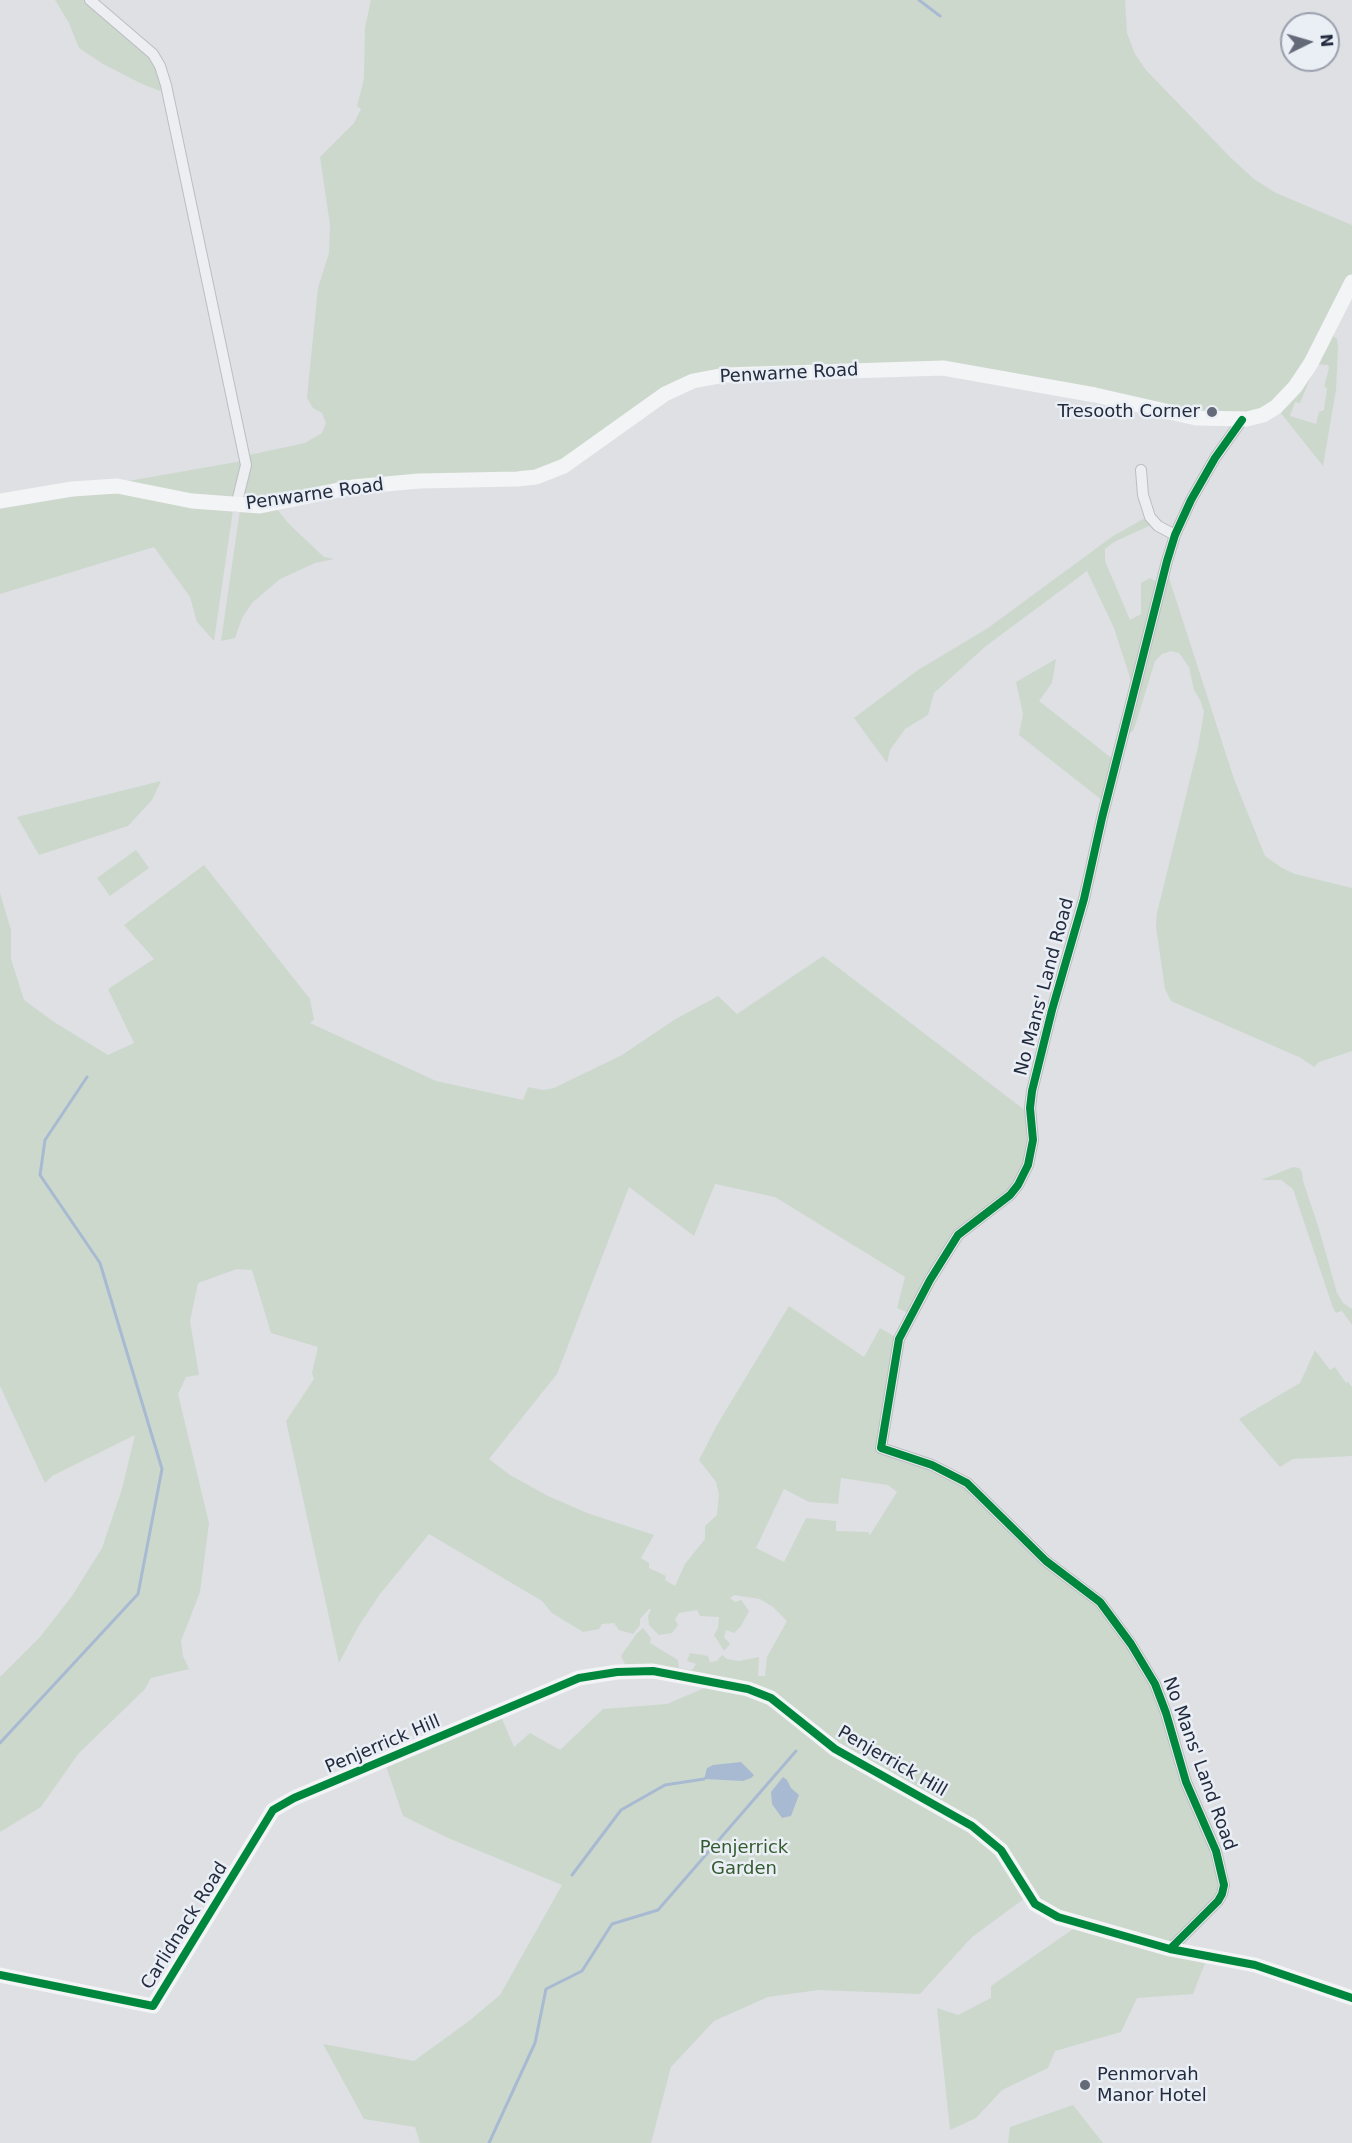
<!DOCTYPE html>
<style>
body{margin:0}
#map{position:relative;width:1352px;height:2143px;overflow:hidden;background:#dee0e4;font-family:"DejaVu Sans",sans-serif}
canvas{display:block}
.north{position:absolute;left:1280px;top:12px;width:60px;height:60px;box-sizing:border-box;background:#eaeef5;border:2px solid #9aa0ac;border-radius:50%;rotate:85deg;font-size:16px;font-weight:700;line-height:24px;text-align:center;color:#232b3e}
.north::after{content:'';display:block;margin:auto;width:21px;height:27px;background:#646a78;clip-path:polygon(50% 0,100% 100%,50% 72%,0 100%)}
</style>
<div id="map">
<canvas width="1352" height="2143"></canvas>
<div class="north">N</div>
</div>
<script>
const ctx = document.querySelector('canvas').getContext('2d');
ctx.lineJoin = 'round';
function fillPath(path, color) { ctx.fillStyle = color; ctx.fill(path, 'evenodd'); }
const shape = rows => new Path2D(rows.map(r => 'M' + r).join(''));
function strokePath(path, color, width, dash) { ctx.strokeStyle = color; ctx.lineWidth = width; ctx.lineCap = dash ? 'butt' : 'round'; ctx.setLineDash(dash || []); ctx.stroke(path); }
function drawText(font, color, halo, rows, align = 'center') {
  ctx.font = font + ' "DejaVu Sans",sans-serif'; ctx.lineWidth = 5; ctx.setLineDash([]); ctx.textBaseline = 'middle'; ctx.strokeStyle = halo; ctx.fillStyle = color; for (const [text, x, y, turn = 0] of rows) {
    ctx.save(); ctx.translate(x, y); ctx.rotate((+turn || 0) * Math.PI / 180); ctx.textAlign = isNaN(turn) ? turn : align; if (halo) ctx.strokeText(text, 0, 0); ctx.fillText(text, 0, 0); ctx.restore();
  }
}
const green = shape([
 [55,0,90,0,153,54,167,89,160,91,140,83,103,64,79,48,69,23],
 [371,0,1125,0,1127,33,1135,54,1146,70,1231,158,1254,179,1276,193,1352,225,1352,282,1333,336,1337,339,1338,348,1336,390,1323,466,1276,407,1247,419,943,366,693,379,563,464,535,474,240,503,249,455,305,443,322,433,326,423,322,413,313,408,307,398,318,288,329,253,330,225,320,157,354,123,361,109,357,106,364,79,365,27],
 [1316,364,1328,365,1329,368,1324,387,1327,388,1324,410,1319,412,1316,424,1290,416,1295,402,1300,403],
 [242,461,234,502,117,483],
 [116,491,233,510,214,641,197,622,190,597,154,547,0,594,0,506],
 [275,507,290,525,324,557,334,559,315,563,280,579,252,603,242,618,235,638,221,641,240,510],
 [1145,518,1151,525,1114,542,1105,549,1105,561,1130,620,1141,614,1141,583,1150,578,1159,583,1133,687,1114,628,1087,571,986,646,934,693,928,715,905,729,890,750,887,763,854,718,918,670,988,628,1113,536],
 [1168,569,1169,578,1234,779,1265,856,1282,868,1295,874,1352,888,1352,1051,1319,1062,1314,1067,1301,1058,1171,1001,1165,989,1156,927,1157,913,1198,747,1204,712,1200,700,1194,690,1189,667,1179,653,1171,651,1162,654,1155,661,1135,726,1133,731,1126,736],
 [1056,659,1052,683,1039,701,1114,760,1103,801,1019,735,1023,714,1016,682],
 [161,781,152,800,128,826,39,855,17,817],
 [136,850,149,868,110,896,97,878],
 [204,865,310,999,314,1020,310,1023,436,1081,523,1100,528,1087,543,1090,554,1088,622,1055,674,1020,718,996,737,1014,823,956,1026,1111,1033,1130,1018,1185,964,1228,910,1314,897,1308,905,1277,775,1197,715,1184,694,1236,629,1187,557,1374,489,1459,510,1475,548,1496,587,1513,654,1535,641,1558,649,1563,649,1568,666,1576,665,1580,675,1586,685,1564,705,1539,705,1526,717,1515,719,1494,716,1482,699,1460,717,1425,789,1306,864,1357,880,1328,897,1338,878,1446,931,1469,966,1486,1097,1605,1129,1646,1153,1687,1220,1873,1219,1895,1167,1946,1036,1902,1000,1851,1028,1896,972,1937,920,1994,819,1990,768,1997,714,2021,671,2067,651,2143,420,2143,415,2127,364,2119,323,2044,414,2061,469,2021,500,1995,562,1885,448,1838,403,1816,385,1763,500,1714,514,1747,530,1733,560,1750,603,1709,667,1704,716,1683,627,1668,621,1656,637,1633,643,1628,651,1638,650,1643,678,1660,679,1668,692,1670,696,1664,687,1661,690,1653,708,1656,710,1662,717,1661,722,1655,727,1659,739,1661,759,1657,758,1676,765,1676,767,1657,787,1621,773,1607,760,1599,734,1595,730,1598,735,1602,741,1600,749,1611,741,1626,734,1633,726,1630,724,1637,730,1644,724,1651,714,1635,718,1628,719,1617,700,1616,697,1610,679,1613,675,1619,678,1625,672,1633,659,1635,649,1625,648,1616,651,1610,649,1609,640,1619,640,1625,633,1634,619,1630,614,1623,602,1624,599,1629,583,1632,552,1613,542,1601,429,1534,380,1594,358,1627,339,1663,286,1421,314,1379,312,1373,318,1347,271,1333,252,1270,237,1269,198,1283,190,1321,199,1375,186,1377,178,1394,209,1523,200,1592,181,1641,183,1656,189,1669,151,1678,145,1689,78,1754,41,1807,0,1832,0,1677,40,1637,72,1596,102,1548,122,1489,135,1435,52,1476,45,1483,0,1386,0,893,11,930,11,959,24,1000,54,1022,108,1055,134,1043,108,989,154,959,124,925],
 [841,1478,888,1485,897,1492,870,1535,868,1532,836,1531,836,1521,806,1518,784,1562,756,1548,784,1489,809,1502,838,1504],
 [1293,1167,1299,1168,1302,1172,1303,1181,1319,1229,1337,1293,1343,1303,1352,1309,1352,1325,1342,1311,1336,1313,1333,1308,1293,1189,1281,1180,1261,1180],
 [1315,1350,1330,1370,1335,1367,1346,1383,1348,1382,1352,1387,1352,1456,1293,1459,1280,1467,1239,1419,1300,1383],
 [1073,1929,1207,1958,1193,1994,1137,1998,1121,2032,1055,2051,1048,2068,1002,2090,976,2118,950,2130,937,2008,958,2015,991,1998,991,1986],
 [1073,2105,1103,2143,1008,2143,1010,2127]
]);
const water = shape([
 [741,1762,754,1775,751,1778,743,1781,704,1779,707,1768,713,1765],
 [783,1777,787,1780,791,1788,799,1795,791,1816,782,1818,772,1804,771,1792]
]);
const stream = shape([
 [919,0,940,16],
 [0,1743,138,1594,162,1469,100,1263,40,1175,45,1140,87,1077],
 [572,1875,621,1810,665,1785,704,1779],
 [489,2143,535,2043,546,1989,582,1971,612,1924,658,1910,796,1751]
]);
const street = shape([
 [90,0,153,54,160,66,166,85,246,465,236,506],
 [1141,470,1143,495,1150,517,1158,526,1175,535],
 [1170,1949,1218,1901,1222,1894,1224,1885,1216,1851,1186,1782,1166,1713,1155,1684,1131,1644,1100,1602,1046,1561,967,1483,932,1465,881,1448,899,1339,930,1280,958,1235,1010,1195,1018,1185,1028,1165,1033,1140,1030,1108,1032,1091,1052,1010,1084,899,1102,818,1167,561,1175,535,1191,500,1215,458,1242,420]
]);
const secondary = shape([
 [0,501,72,489,117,486,192,501,260,506,353,487,419,481,517,479,536,477,564,466,665,394,693,381,725,375,943,368,1095,395,1196,418,1247,419,1263,415,1276,407,1295,387,1311,363,1352,282],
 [0,1975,153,2006,273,1810,294,1798,579,1678,617,1672,653,1671,748,1689,771,1698,835,1749,972,1826,1001,1850,1035,1904,1058,1917,1170,1949,1255,1965,1352,1998]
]);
const cycleway = shape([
 [1170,1949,1218,1901,1222,1894,1224,1885,1216,1851,1186,1782,1166,1713,1155,1684,1131,1644,1100,1602,1046,1561,967,1483,932,1465,881,1448,899,1339,930,1280,958,1235,1010,1195,1018,1185,1028,1165,1033,1140,1030,1108,1032,1091,1052,1010,1084,899,1102,818,1167,561,1175,535,1191,500,1215,458,1242,420],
 [0,1975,153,2006,273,1810,294,1798,579,1678,617,1672,653,1671,748,1689,771,1698,835,1749,972,1826,1001,1850,1035,1904,1058,1917,1170,1949,1255,1965,1352,1998]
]);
const markers = [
 [1212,412,6,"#646a78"],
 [1085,2085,6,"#646a78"]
];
const streetNames = [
 ["Penwarne Road",789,374,-3],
 ["Penwarne Road",315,495,-8],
 ["No Mans' Land Road",1045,987,-75],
 ["Penjerrick Hill",383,1745,-23],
 ["Penjerrick Hill",892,1762,30],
 ["No Mans' Land Road",1199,1764,70],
 ["Carlidnack Road",185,1926,-58]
];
const poiNames = [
 ["Tresooth Corner",1200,412],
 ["Penmorvah",1097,2075,"left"],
 ["Manor Hotel",1097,2096,"left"]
];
const parkNames = [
 ["Penjerrick",744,1848],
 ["Garden",744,1869]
];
fillPath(green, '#cdd8cd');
fillPath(water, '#a8bad2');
strokePath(stream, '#a8bad2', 3);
strokePath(street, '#bbbdc2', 12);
strokePath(street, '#edeef1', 10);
strokePath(secondary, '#f2f4f5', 15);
strokePath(cycleway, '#00873e', 8);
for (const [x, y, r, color] of markers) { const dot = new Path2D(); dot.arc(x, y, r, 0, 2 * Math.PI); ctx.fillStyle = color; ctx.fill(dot); strokePath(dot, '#eaeef5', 2); }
drawText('18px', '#232b3e', '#eaeef5', streetNames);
drawText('18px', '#232b3e', '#eaeef5', poiNames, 'right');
drawText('18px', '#345b2f', '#eaeef5', parkNames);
</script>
